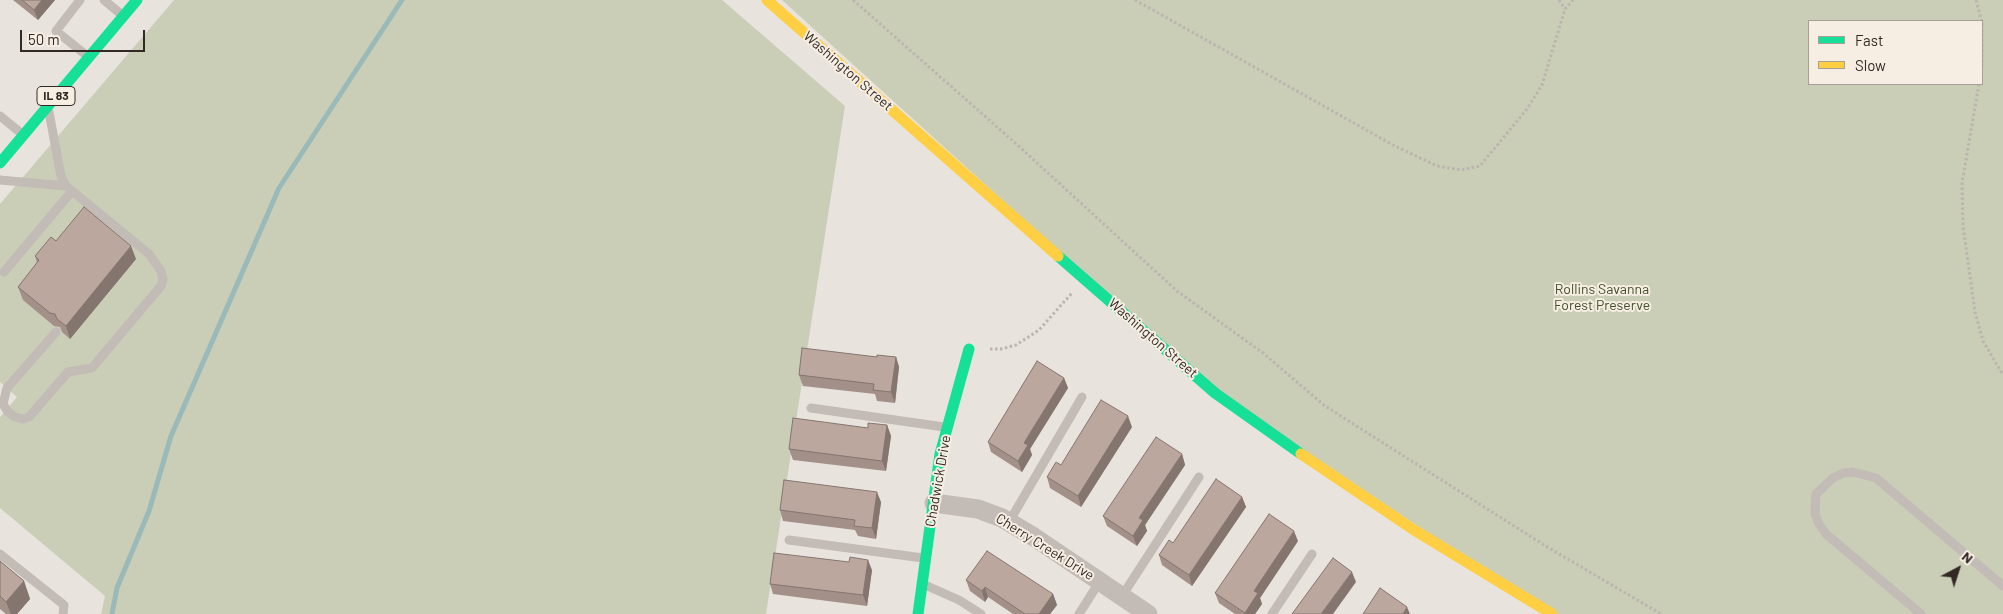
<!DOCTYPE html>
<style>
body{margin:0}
#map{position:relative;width:2003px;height:614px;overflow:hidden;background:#e9e3dd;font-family:Barlow,sans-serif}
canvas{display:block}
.legend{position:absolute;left:1808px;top:20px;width:175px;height:65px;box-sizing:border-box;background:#f7eee3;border:1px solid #a89f97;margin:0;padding:6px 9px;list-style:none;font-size:15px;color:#322925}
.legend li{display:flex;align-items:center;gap:10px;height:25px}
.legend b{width:25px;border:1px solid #a89f97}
.north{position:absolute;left:1933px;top:544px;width:50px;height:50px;-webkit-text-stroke:4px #f7eee3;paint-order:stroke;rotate:40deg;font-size:14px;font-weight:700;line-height:20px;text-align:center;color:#322925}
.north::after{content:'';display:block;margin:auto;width:18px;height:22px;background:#322925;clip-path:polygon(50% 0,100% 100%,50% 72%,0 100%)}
.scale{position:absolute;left:20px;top:30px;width:125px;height:22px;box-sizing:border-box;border:2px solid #322925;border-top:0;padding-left:6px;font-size:15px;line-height:18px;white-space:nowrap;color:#322925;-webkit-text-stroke:4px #f7eee3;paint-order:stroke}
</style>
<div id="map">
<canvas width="2003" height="614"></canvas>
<ul class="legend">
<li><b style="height:6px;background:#16e098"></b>Fast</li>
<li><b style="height:6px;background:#ffcf43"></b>Slow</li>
</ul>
<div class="north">N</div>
<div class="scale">50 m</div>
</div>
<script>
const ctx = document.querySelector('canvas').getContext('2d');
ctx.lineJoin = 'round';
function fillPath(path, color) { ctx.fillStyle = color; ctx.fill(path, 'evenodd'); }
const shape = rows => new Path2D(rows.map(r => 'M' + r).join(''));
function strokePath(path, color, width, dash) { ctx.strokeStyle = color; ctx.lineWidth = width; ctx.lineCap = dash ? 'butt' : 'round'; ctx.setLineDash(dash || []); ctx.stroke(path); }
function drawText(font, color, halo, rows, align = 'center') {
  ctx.font = font + ' Barlow,sans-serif'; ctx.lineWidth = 4; ctx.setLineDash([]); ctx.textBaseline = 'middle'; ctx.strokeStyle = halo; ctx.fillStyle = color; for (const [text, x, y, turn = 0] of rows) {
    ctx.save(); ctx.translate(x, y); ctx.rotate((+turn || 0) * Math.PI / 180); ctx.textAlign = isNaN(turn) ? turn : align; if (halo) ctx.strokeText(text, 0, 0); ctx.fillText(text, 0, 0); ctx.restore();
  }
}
const green = shape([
 [174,0,722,0,845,106,766,614,101,614,105,596,0,508,0,417,17,397,0,382,0,204],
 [782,0,2003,0,2003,614,1552,614,1215,393],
 [1809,21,1982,21,1982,84,1809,84]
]);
const stream = shape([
 [112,614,117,588,149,511,171,436,279,188,402,0]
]);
const path = shape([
 [853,0,1013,141,1177,291,1263,353,1325,406,1544,545,1661,614],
 [1135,0,1393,145,1437,166,1461,170,1480,166,1527,109,1542,85,1565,9,1573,0],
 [1559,0,1565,9],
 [1976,0,1982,22,1982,66],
 [1979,84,1962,183,1963,226,1975,312,1983,341,2003,375],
 [990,349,1001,349,1016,345,1039,330,1072,293]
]);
const lane = shape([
 [80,0,56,31,86,55],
 [104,0,122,15],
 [49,112,61,176,66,186,149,254,161,271,163,280,161,286,92,368,68,372,29,417,23,419,15,417,8,412,3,404,7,388,56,332],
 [0,116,21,133],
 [0,180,66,186],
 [4,272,72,191],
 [811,408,944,427],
 [1009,522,1082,397],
 [789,540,923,558],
 [0,554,64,605,63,614],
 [925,585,959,600,981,614],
 [1122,596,1199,477],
 [1079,614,1100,581],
 [1272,614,1312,554],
 [1921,614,1826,534,1819,524,1815,514,1816,494,1833,478,1844,473,1853,472,1876,478,2003,586]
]);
const street = shape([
 [934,503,978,509,1002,518,1034,537,1148,614]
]);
const fast = shape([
 [0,163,137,0],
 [1058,256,1215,393,1301,454],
 [918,614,940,454,969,349]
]);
const slow = shape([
 [767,0,1058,256],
 [1301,454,1414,530,1552,614]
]);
const wall = shape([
 [13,0,55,0,38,20],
 [56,241,136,259,70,339,62,332,60,327,54,326,23,300,18,287,37,263,35,256],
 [877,357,896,357,899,367,895,403,877,401,875,394,803,386,799,375],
 [1064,378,1068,388,1030,449,1032,455,1022,472,991,452,988,442],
 [887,425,891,436,886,471,793,460,789,449,868,428],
 [1132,427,1081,507,1050,488,1047,477,1061,465],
 [1182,454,1185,465,1145,525,1147,531,1137,546,1107,526,1103,516],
 [1242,497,1246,507,1192,586,1162,565,1159,555,1173,543],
 [881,502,876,539,858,536,855,530,783,521,780,510],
 [1298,541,1260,598,1262,604,1255,614,1235,614,1219,603,1215,593],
 [0,561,24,581,30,599,17,614,6,614,0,609],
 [849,562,872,570,867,606,773,594,770,584],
 [966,580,1053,594,1057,605,1050,614,1013,614,988,597,985,602,970,591]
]);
const shadedWall = shape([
 [42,0,55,0,38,20,34,10],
 [131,246,136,259,70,339,66,326],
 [896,357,899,367,895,403,891,392],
 [1064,378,1068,388,1030,449,1032,455,1022,472,1018,461,1024,443],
 [1128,416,1132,427,1081,507,1078,496],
 [887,425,891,436,886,471,882,461],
 [1182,454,1185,465,1145,525,1147,531,1137,546,1133,536,1139,518],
 [877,492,881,502,876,539,872,528],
 [1242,497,1246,507,1192,586,1189,575],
 [1294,531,1298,541,1260,598,1262,604,1255,614,1245,614,1254,591],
 [868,560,872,570,867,606,863,595],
 [1352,572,1356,582,1333,614,1321,614],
 [24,581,30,599,17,614,11,614,6,602],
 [985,587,988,597,985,602,982,591],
 [1053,594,1057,605,1050,614,1039,614],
 [1407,607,1410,614,1403,614]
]);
const building = shape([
 [22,0,42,0,34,10,22,0],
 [84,207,131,246,66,326,57,319,55,314,50,313,18,287,39,260,35,256,51,237,56,241,84,207],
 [802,348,877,357,877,355,896,357,891,392,873,390,874,384,799,375,802,348],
 [1037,361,1064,378,1024,443,1028,445,1018,461,988,442,1037,361],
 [1101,400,1128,416,1078,496,1047,477,1056,462,1061,465,1101,400],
 [793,418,868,428,868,423,887,425,882,461,789,449,793,418],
 [1156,437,1182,454,1139,518,1143,520,1133,536,1103,516,1156,437],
 [1216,479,1242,497,1189,575,1159,555,1169,540,1173,543,1216,479],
 [784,480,877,492,872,528,854,526,855,520,780,510,784,480],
 [1269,514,1294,531,1254,591,1258,593,1245,613,1215,593,1269,514],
 [987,551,1053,594,1039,614,1025,614,985,587,982,591,966,580,987,551],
 [774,553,849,562,850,557,868,560,863,595,770,584,774,553],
 [1333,558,1352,572,1321,614,1292,614,1333,558],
 [0,561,24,581,6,602,0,596,0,561],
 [1380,588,1407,607,1403,614,1363,614,1380,588]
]);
const shields = [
 [56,96,38]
];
const shieldNames = [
 ["IL 83",56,96]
];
const streetNames = [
 ["Washington Street",848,71,41],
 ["Washington Street",1153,338,41],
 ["Chadwick Drive",938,481,-80],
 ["Cherry Creek Drive",1045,547,32]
];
const parkNames = [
 ["Rollins Savanna",1602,289],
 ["Forest Preserve",1602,305]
];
fillPath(green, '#caceb7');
strokePath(stream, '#9abab9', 5);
strokePath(path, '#bbb4af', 3, [2.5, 2.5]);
strokePath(lane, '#c2bbb6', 9);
strokePath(street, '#c2bbb6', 19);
strokePath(fast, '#16e098', 11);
strokePath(slow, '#ffcf43', 11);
fillPath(wall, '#a29089');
fillPath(shadedWall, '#84756f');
fillPath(building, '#bca79f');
strokePath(building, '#84756f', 1);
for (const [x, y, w] of shields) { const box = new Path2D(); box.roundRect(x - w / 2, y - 9.5, w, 19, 4); ctx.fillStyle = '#f7eee3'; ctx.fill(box); strokePath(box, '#322925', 1); }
drawText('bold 12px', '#322925', null, shieldNames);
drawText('14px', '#322925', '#f7eee3', streetNames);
drawText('14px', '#424f2b', '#f7eee3', parkNames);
</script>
